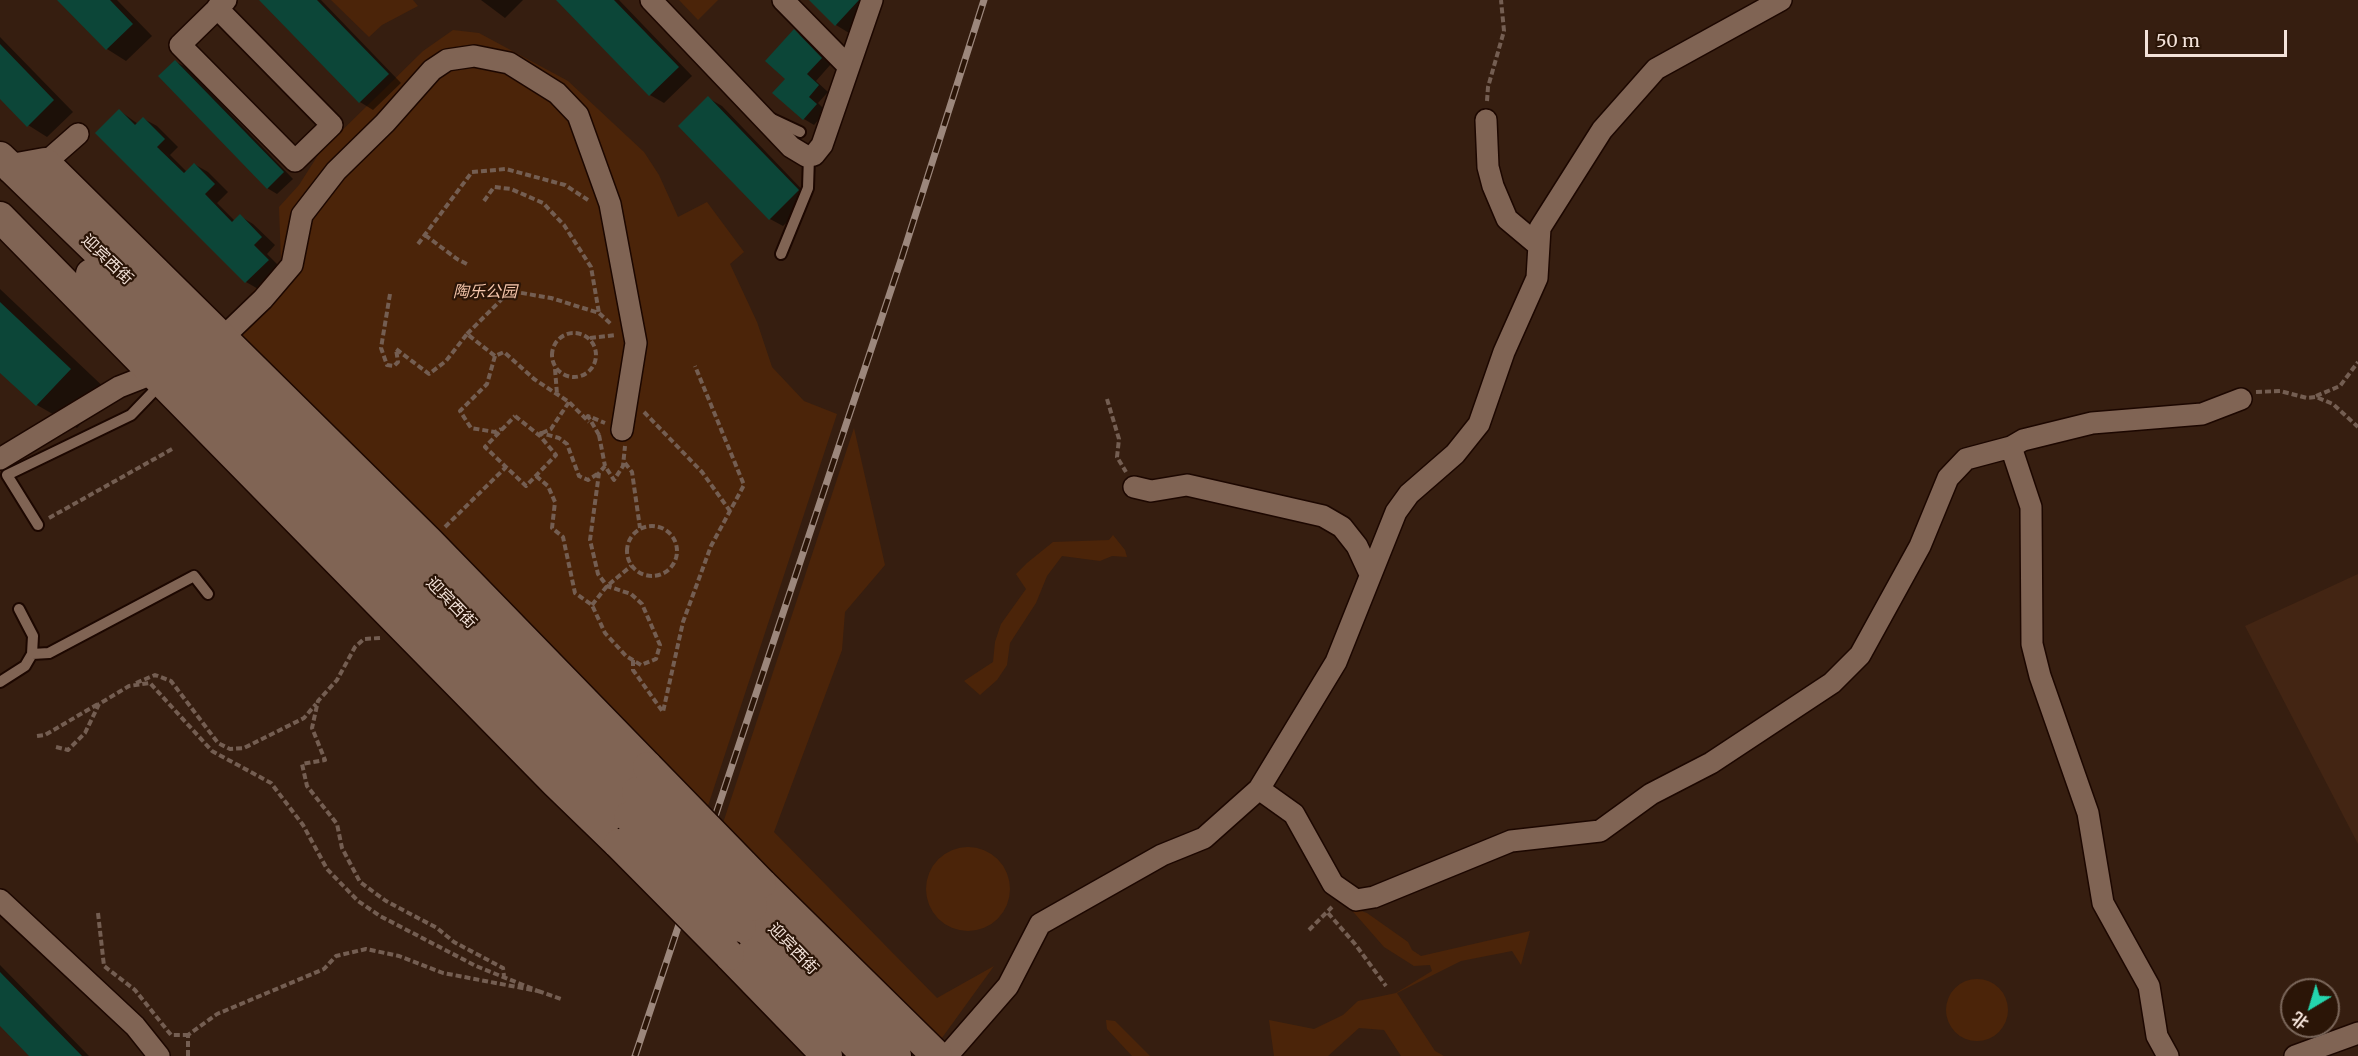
<!DOCTYPE html>
<meta charset="utf-8">
<style>
body{margin:0}
#map{position:relative;width:2358px;height:1056px;overflow:hidden;background:#361e10;font-family:Merriweather,"Noto Sans SC",serif}
canvas{display:block}
.north{position:absolute;left:2280px;top:978px;width:60px;height:60px;box-sizing:border-box;background:#2b1507;border:2px solid #7b675b;border-radius:50%;rotate:218deg;font-size:16px;font-weight:700;line-height:24px;text-align:center;color:#f3e2d9}
.north::after{content:'';display:block;margin:auto;width:21px;height:27px;background:#24d5ae;clip-path:polygon(50% 0,100% 100%,50% 72%,0 100%)}
.scale{position:absolute;left:2145px;top:30px;width:142px;height:27px;box-sizing:border-box;border:3px solid #f3e2d9;border-top:0;padding-left:8px;font-size:18px;line-height:21px;white-space:nowrap;color:#f3e2d9;-webkit-text-stroke:4px #2b1507;paint-order:stroke}
</style>
<div id="map">
<canvas width="2358" height="1056"></canvas>
<div class="north">北</div>
<div class="scale">50 m</div>
</div>
<script>
const ctx = document.querySelector('canvas').getContext('2d');
ctx.lineJoin = 'round';
function fillPath(path, color) { ctx.fillStyle = color; ctx.fill(path, 'evenodd'); }
const shape = rows => new Path2D(rows.map(r => 'M' + r).join(''));
function strokePath(path, color, width, dash) { ctx.strokeStyle = color; ctx.lineWidth = width; ctx.lineCap = dash ? 'butt' : 'round'; ctx.setLineDash(dash || []); ctx.stroke(path); }
function drawText(font, color, halo, rows, align = 'center') {
  ctx.font = font + ' Merriweather,"Noto Sans SC",serif'; ctx.lineWidth = 4.5; ctx.setLineDash([]); ctx.textBaseline = 'middle'; ctx.strokeStyle = halo; ctx.fillStyle = color; for (const [text, x, y, turn = 0] of rows) {
    ctx.save(); ctx.translate(x, y); ctx.rotate((+turn || 0) * Math.PI / 180); ctx.textAlign = isNaN(turn) ? turn : align; if (halo) ctx.strokeText(text, 0, 0); ctx.fillText(text, 0, 0); ctx.restore();
  }
}
const built = shape([
 [2358,574,2358,844,2245,626]
]);
const green = shape([
 [331,0,413,0,418,6,382,25,369,37],
 [679,0,718,0,698,20],
 [453,30,479,33,568,81,644,152,659,175,678,217,707,202,744,252,730,264,757,322,772,367,804,401,837,414,705,815,223,324,281,261,279,207,299,185,320,152,423,51],
 [854,428,885,565,845,612,842,650,774,832,937,998,994,966,939,1042,723,823],
 [1113,535,1125,550,1127,557,1112,556,1100,561,1062,556,1047,576,1036,603,1010,643,1007,665,997,680,980,695,964,681,993,662,995,642,1001,624,1026,589,1016,574,1027,563,1053,542,1109,540],
 '926 889a42 42 0 1 1 84 0a42 42 0 1 1-84 0Z',
 [1349,907,1367,913,1408,942,1412,950,1421,956,1530,931,1521,965,1512,951,1461,961,1397,993,1435,1051,1444,1056,1401,1056,1384,1030,1359,1028,1328,1056,1274,1056,1269,1020,1314,1029,1343,1015,1358,1001,1396,993,1432,971,1430,965,1414,966,1384,947],
 '1946 1010a31 31 0 1 1 62 0a31 31 0 1 1-62 0Z',
 [1106,1020,1115,1021,1150,1056,1132,1056,1107,1029]
]);
const shadow = shape([
 [59,0,117,0,152,36,126,61,107,49],
 [261,0,321,0,401,83,373,110,360,102],
 [481,0,523,0,505,18],
 [563,0,619,0,692,76,664,103,650,95,561,2],
 [811,0,875,0,870,12,849,33,836,25],
 [794,31,804,37,831,64,816,81,828,92,818,103,826,111,814,125,804,119,787,78],
 [0,37,73,112,47,137,28,125,0,97],
 [176,62,186,67,293,179,277,194,267,188],
 [708,98,722,106,811,199,783,226,770,219],
 [120,111,138,124,144,119,157,126,178,147,170,155,187,172,194,164,208,172,228,192,217,203,235,221,240,216,253,224,275,245,267,254,281,268,260,290,246,282,97,133],
 [0,289,110,393,77,428,37,405,0,370],
 [0,965,89,1056,31,1056,0,1024]
]);
const building = shape([
 [57,0,110,0,133,24,106,50],
 [259,0,317,0,389,74,359,103],
 [556,0,614,0,679,67,649,96],
 [809,0,859,0,835,26],
 [794,29,822,58,807,74,819,85,809,97,817,104,803,120,772,93,785,79,765,61],
 [0,44,54,100,27,127,0,99],
 [175,60,284,172,267,189,158,76],
 [708,96,799,190,769,220,678,126],
 [119,109,135,125,143,117,165,139,157,147,184,173,194,163,215,184,205,194,232,222,240,214,262,237,254,245,269,260,245,283,95,133],
 [0,302,71,369,36,406,0,373],
 [0,972,82,1056,29,1056,0,1026]
]);
const path = shape([
 [1487,101,1488,87,1504,31,1501,0],
 [484,201,494,187,511,189,543,203,564,225,591,267,599,313],
 [425,235,457,259,469,265],
 [418,244,472,172,506,169,565,185,588,200],
 [390,294,381,348,387,365,394,366,398,362,396,349,429,374,446,361,467,334,495,356,504,352,534,379,569,402,589,422],
 '552 355a22 22 0 1 1 44 0a22 22 0 1 1-44 0Z',
 [467,334,510,291,551,298,599,313,612,325],
 [590,338,616,335],
 [495,356,487,384,460,411,471,428,495,432,501,429],
 [555,369,557,394],
 [2256,392,2280,391,2307,398,2316,397,2333,404,2358,427],
 [2316,396,2340,386,2358,362],
 [1107,399,1119,439,1117,457,1126,472],
 [644,412,702,472,730,511],
 [515,416,540,436,556,455,526,486,485,447,515,416],
 [542,433,551,429,569,402],
 [599,435,588,416,605,423],
 [599,435,605,466],
 [540,436,541,433,559,438,567,444,579,476,588,480,599,473],
 [625,463,632,472,640,528],
 [536,476,548,486,555,502,552,528,563,537,575,593,592,605,605,633,626,656,641,665,656,659,660,645,642,604,631,594,607,586,598,574,590,540,599,473,605,466,614,480,623,466,625,446],
 [49,518,174,448],
 '627 551a25 25 0 1 1 50 0a25 25 0 1 1-50 0Z',
 [445,527,506,467],
 [592,605,607,586,631,566],
 [380,638,364,639,355,647,337,680,318,701,312,728,325,760,302,764,307,786,337,824,342,848,360,882,386,901,437,928,454,942,503,968,504,976],
 [633,660,633,670,663,712,683,622,711,546,744,485,695,366],
 [136,683,155,675,171,681,218,743,230,749,244,748,304,718,316,704],
 [37,736,45,735,98,704],
 [56,747,68,750,85,733,99,704,129,686,150,683,212,751,271,783,303,825,327,869,358,901,380,916,476,966,538,991,443,973,399,956,366,949,336,956,324,969,217,1014,188,1035,188,1056],
 [98,913,104,966,135,990,171,1035,188,1035],
 [1328,913,1355,944,1386,986],
 [1309,930,1332,907],
 [538,991,561,999]
]);
const lane = shape([
 [768,117,800,132],
 [781,254,808,188,809,156],
 [38,525,7,475,131,415,154,391,156,381],
 [32,654,49,653,194,576,208,594],
 [0,682,25,666,32,654,33,636,19,609]
]);
const street = shape([
 [651,0,791,147,806,156,814,155,822,145,872,0],
 [783,0,849,67],
 [217,8,332,125,295,161,180,45,226,0],
 [1486,120,1488,167,1493,186,1507,219,1538,245],
 [45,163,78,134],
 [214,346,263,299,292,265,302,215,336,171,385,123,432,70,447,60,474,56,509,63,557,93,578,115,610,204,636,343,622,430],
 [2011,447,2031,507,2032,644,2040,676,2088,813,2103,903,2149,986,2157,1036,2168,1056],
 [0,459,119,387,165,369],
 [1134,487,1151,491,1187,485,1323,516,1342,527,1357,546,1370,574],
 [1259,789,1294,814,1333,884,1356,900,1374,897,1511,841,1600,831,1651,794,1711,763,1832,683,1860,655,1920,546,1948,478,1966,459,2011,447,2023,440,2092,423,2202,414,2241,399],
 [0,900,135,1026,159,1056],
 [947,1056,1008,986,1040,924,1162,855,1204,838,1259,789,1336,662,1396,512,1409,494,1455,454,1479,424,1504,352,1537,278,1540,228,1602,130,1656,69,1781,0],
 [2295,1056,2358,1033]
]);
const secondary = shape([
 [0,157,205,356,637,792],
 [12,169,45,163,429,542,648,767],
 [0,217,556,783,619,844],
 [91,274,629,817],
 [761,883,937,1056],
 [752,906,896,1056],
 [741,927,865,1054],
 [729,955,827,1056]
]);
const rail = shape([
 [635,1056,902,257,984,0]
]);
const secondaryBridge = shape([
 [648,767,761,883],
 [637,792,752,906],
 [629,817,741,927],
 [619,844,729,955]
]);
const streetNames = [
 ["迎宾西街",107,260,44],
 ["迎宾西街",451,603,46],
 ["迎宾西街",793,949,46]
];
const parkNames = [
 ["陶乐公园",485,292]
];
fillPath(built, '#432513');
fillPath(green, '#4b2409');
fillPath(shadow, '#0007');
fillPath(building, '#0c4638');
strokePath(lane, '#1c0700', 14);
strokePath(street, '#1c0700', 24);
strokePath(secondary, '#1c0700', 33);
strokePath(path, '#745e52', 4, [6, 3]);
strokePath(lane, '#806454', 10);
strokePath(street, '#806454', 21);
strokePath(secondary, '#806454', 30);
strokePath(rail, '#9c877c', 7);
strokePath(rail, '#2b1507', 4.5, [14]);
strokePath(secondaryBridge, '#1c0700', 33, []);
strokePath(secondaryBridge, '#806454', 30);
drawText('16px', '#f3e2d9', '#2b1507', streetNames);
drawText('italic 16px', '#f5c6ac', '#2b1507', parkNames);
</script>
